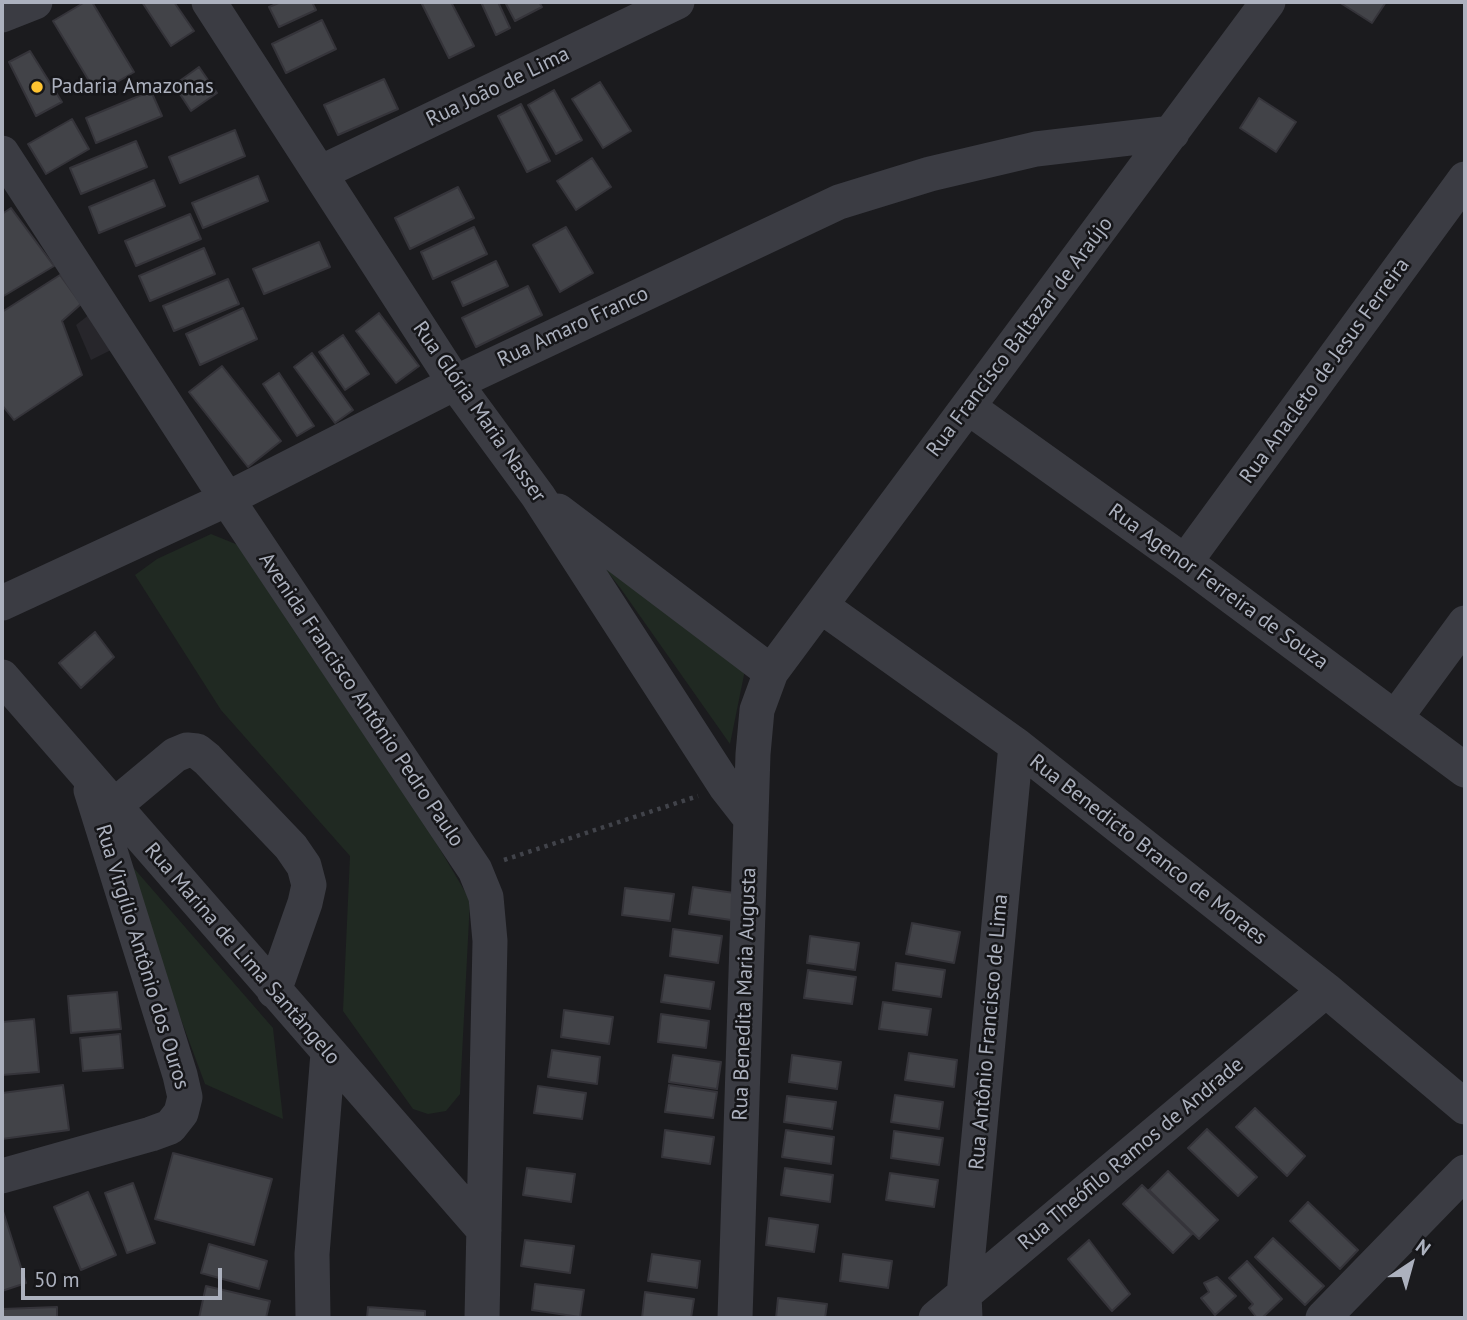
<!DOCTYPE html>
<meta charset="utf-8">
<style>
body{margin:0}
#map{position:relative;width:1467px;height:1320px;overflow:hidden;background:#1b1b1e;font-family:"PT Sans",sans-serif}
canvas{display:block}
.frame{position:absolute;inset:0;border:4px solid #acb1be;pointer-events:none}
.north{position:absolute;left:1376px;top:1229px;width:70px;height:70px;-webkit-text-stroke:5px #161619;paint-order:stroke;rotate:36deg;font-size:19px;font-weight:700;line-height:28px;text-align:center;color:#acb1be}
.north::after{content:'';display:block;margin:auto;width:24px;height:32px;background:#acb1be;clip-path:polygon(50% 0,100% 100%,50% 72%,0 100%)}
.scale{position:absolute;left:21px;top:1268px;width:201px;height:32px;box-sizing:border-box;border:4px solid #acb1be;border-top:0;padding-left:9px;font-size:21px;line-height:24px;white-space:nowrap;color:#acb1be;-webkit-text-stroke:5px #161619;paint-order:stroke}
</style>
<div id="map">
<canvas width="1467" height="1320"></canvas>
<div class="frame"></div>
<div class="north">N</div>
<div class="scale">50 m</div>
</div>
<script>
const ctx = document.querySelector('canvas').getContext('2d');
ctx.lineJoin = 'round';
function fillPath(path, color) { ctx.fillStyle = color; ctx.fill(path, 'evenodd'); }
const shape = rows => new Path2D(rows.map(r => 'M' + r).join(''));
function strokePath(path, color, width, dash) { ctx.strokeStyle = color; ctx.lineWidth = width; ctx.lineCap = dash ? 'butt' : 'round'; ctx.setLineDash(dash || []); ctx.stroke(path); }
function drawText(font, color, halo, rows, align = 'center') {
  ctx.font = font + ' "PT Sans",sans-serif'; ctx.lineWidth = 5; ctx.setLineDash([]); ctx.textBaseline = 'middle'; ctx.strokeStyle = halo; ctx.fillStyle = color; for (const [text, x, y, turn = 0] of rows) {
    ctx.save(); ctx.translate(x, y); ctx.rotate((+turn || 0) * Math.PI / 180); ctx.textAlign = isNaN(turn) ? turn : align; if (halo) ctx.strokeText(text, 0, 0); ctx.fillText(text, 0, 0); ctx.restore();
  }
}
const built = shape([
 [90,314,119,346,91,360,76,325]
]);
const green = shape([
 [211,534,243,547,415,807,470,900,460,1094,446,1111,428,1114,413,1109,343,1011,350,856,221,710,135,575,157,559],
 [604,567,746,665,730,744,621,589],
 [118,850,273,1028,283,1119,205,1084]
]);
const building = shape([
 [85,2,92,2,134,72,97,94,53,21,85,2],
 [142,2,174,2,194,31,171,46,142,2],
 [281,2,312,2,316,10,279,27,269,7,281,2],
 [421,2,451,2,474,46,449,58,421,2],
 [481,2,498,2,510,28,496,35,481,2],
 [505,2,539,2,542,7,515,21,505,2],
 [1339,2,1386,2,1372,23,1339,2],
 [322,20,336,49,286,73,272,44,322,20],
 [30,51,62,102,36,116,9,62,30,51],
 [199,67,217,93,191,111,174,85,199,67],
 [384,79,398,109,338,135,324,105,384,79],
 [600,82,631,131,603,148,572,99,600,82],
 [554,90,582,140,556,154,528,105,554,90],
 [151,91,162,116,96,143,86,118,151,91],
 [1259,98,1296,122,1276,152,1240,128,1259,98],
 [521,104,550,161,527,172,498,116,521,104],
 [72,119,89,149,46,174,28,144,72,119],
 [235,130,245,156,180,183,169,157,235,130],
 [136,141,147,167,81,194,70,168,136,141],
 [592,158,611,187,576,210,557,181,592,158],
 [258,176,268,201,203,228,192,203,258,176],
 [154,180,165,206,99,233,89,207,154,180],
 [458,187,474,218,410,249,395,218,458,187],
 [11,208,54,266,2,297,2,214,11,208],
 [190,214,201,239,136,266,125,241,190,214],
 [474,227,487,254,433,279,421,252,474,227],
 [566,227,593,273,560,292,533,245,566,227],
 [319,242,330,267,264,294,253,269,319,242],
 [204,248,215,274,150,301,139,276,204,248],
 [496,261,508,286,463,306,452,282,496,261],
 [60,275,81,304,62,321,82,375,14,420,2,405,2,312,60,275],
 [228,279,239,304,174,331,163,306,228,279],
 [528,286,542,315,476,347,462,318,528,286],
 [243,308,257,339,200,365,186,334,243,308],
 [379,313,419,366,396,383,356,331,379,313],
 [343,335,369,374,345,390,319,352,343,335],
 [312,353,353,410,335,423,294,367,312,353],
 [222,366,281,441,248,467,189,392,222,366],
 [279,373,314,426,297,436,263,384,279,373],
 [95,632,114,657,81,688,59,663,95,632],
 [693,887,741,894,738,921,689,914,693,887],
 [625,888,674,894,670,921,622,915,625,888],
 [912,923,960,932,954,963,906,954,912,923],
 [673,929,722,936,718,963,670,956,673,929],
 [810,936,859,943,855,970,807,963,810,936],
 [896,963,945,970,941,997,893,990,896,963],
 [808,970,856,977,852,1004,804,998,808,970],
 [665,975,714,982,710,1009,661,1002,665,975],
 [117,992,121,1029,71,1033,68,996,117,992],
 [883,1002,931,1009,927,1035,879,1029,883,1002],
 [564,1010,613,1017,609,1044,561,1037,564,1010],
 [661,1014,709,1021,706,1048,658,1042,661,1014],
 [34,1019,39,1072,2,1075,2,1022,34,1019],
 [120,1034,123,1068,83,1071,80,1038,120,1034],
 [552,1050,600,1057,597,1084,548,1077,552,1050],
 [909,1053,957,1060,954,1087,905,1080,909,1053],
 [673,1055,721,1062,717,1089,669,1082,673,1055],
 [792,1055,841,1062,837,1089,789,1082,792,1055],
 [63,1085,69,1130,2,1139,2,1093,63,1085],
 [669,1085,717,1092,713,1118,665,1112,669,1085],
 [538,1086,586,1093,582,1119,534,1113,538,1086],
 [895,1095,943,1102,939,1129,891,1122,895,1095],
 [787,1096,836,1102,832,1129,784,1122,787,1096],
 [1255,1108,1305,1156,1287,1176,1236,1127,1255,1108],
 [1207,1129,1257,1177,1238,1196,1188,1148,1207,1129],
 [665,1130,714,1137,710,1164,662,1157,665,1130],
 [786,1130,834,1137,831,1164,782,1157,786,1130],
 [894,1131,943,1138,939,1165,891,1158,894,1131],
 [173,1153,272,1179,254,1245,155,1219,173,1153],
 [527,1168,575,1174,571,1202,523,1195,527,1168],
 [785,1168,833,1175,830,1202,781,1195,785,1168],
 [1168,1171,1218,1220,1199,1239,1149,1190,1168,1171],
 [890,1173,938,1180,934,1207,886,1200,890,1173],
 [133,1183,155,1243,127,1253,105,1193,133,1183],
 [1142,1185,1192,1234,1173,1253,1123,1204,1142,1185],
 [88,1192,116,1255,81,1270,54,1207,88,1192],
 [1308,1202,1358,1250,1340,1269,1290,1221,1308,1202],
 [2,1208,26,1283,2,1291,2,1208],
 [769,1218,818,1225,814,1252,766,1245,769,1218],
 [1273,1238,1324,1286,1305,1305,1255,1257,1273,1238],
 [525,1240,574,1246,570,1273,521,1266,525,1240],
 [1089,1240,1130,1294,1112,1311,1068,1259,1089,1240],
 [209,1244,267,1261,259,1289,201,1273,209,1244],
 [652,1254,700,1261,697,1288,648,1281,652,1254],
 [843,1254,892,1261,888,1288,840,1281,843,1254],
 [1247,1261,1282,1299,1262,1318,1257,1318,1249,1308,1253,1304,1229,1278,1247,1261],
 [1217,1277,1236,1296,1215,1315,1201,1298,1209,1292,1204,1283,1217,1277],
 [535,1284,584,1290,580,1317,532,1310,535,1284],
 [206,1286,270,1301,266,1318,199,1318,206,1286],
 [645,1292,694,1299,691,1318,642,1318,645,1292],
 [778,1298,827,1304,825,1318,776,1318,778,1298],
 [57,1307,57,1318,2,1318,2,1309,57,1307],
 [368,1307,425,1311,425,1318,367,1318,368,1307]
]);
const path = shape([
 [504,860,698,796]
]);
const minor = shape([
 [209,2,455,383,538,496,726,787,751,819],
 [2,15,35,2],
 [2,153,227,499,475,870,486,897,490,941,482,1318],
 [320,173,677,2],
 [968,407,1185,562,1465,770],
 [558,511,771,672],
 [1185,562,1465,179],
 [2,603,227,499,455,383,839,202,930,174,1036,149,1172,133],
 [821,606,1016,745,1326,990,1465,1107],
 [2,677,484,1230],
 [1396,717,1465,623],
 [114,806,175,755,187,750,197,751,207,759,291,847,304,866,309,885,305,903,274,991],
 [2,1176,151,1134,170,1127,181,1113,185,1097,180,1075,91,790],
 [313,1318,312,1254,328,1053],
 [735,1318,753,754,757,710,771,672,1268,2],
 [936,1318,1326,990],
 [965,1318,964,1295,1016,745],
 [1323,1318,1465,1172]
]);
const markers = [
 [37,87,7,"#ffc431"]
];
const poiNames = [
 ["Padaria Amazonas",51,87]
];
const streetNames = [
 ["Rua João de Lima",498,87,-26],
 ["Rua Amaro Franco",573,327,-25],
 ["Rua Francisco Baltazar de Araújo",1020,337,-53],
 ["Rua Anacleto de Jesus Ferreira",1325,371,-54],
 ["Rua Glória Maria Nasser",479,412,55],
 ["Rua Agenor Ferreira de Souza",1218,587,36],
 ["Avenida Francisco Antônio Pedro Paulo",361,700,56],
 ["Rua Benedicto Branco de Moraes",1148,850,38],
 ["Rua Marina de Lima Santângelo",242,954,49],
 ["Rua Virgílio Antônio dos Ouros",142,957,73],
 ["Rua Benedita Maria Augusta",745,994,-88],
 ["Rua Antônio Francisco de Lima",989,1032,-85],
 ["Rua Theófilo Ramos de Andrade",1131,1154,-40]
];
fillPath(built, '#27262b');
fillPath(green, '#202922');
fillPath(building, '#424348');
strokePath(building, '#35343a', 2);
strokePath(path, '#41434a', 4.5, [3.5, 5]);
strokePath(minor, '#3b3c43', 35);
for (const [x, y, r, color] of markers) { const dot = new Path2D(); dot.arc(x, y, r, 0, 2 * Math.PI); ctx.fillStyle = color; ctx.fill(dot); strokePath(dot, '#161619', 2.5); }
drawText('21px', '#acb1be', '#161619', poiNames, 'left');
drawText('21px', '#acb1be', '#161619', streetNames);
</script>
